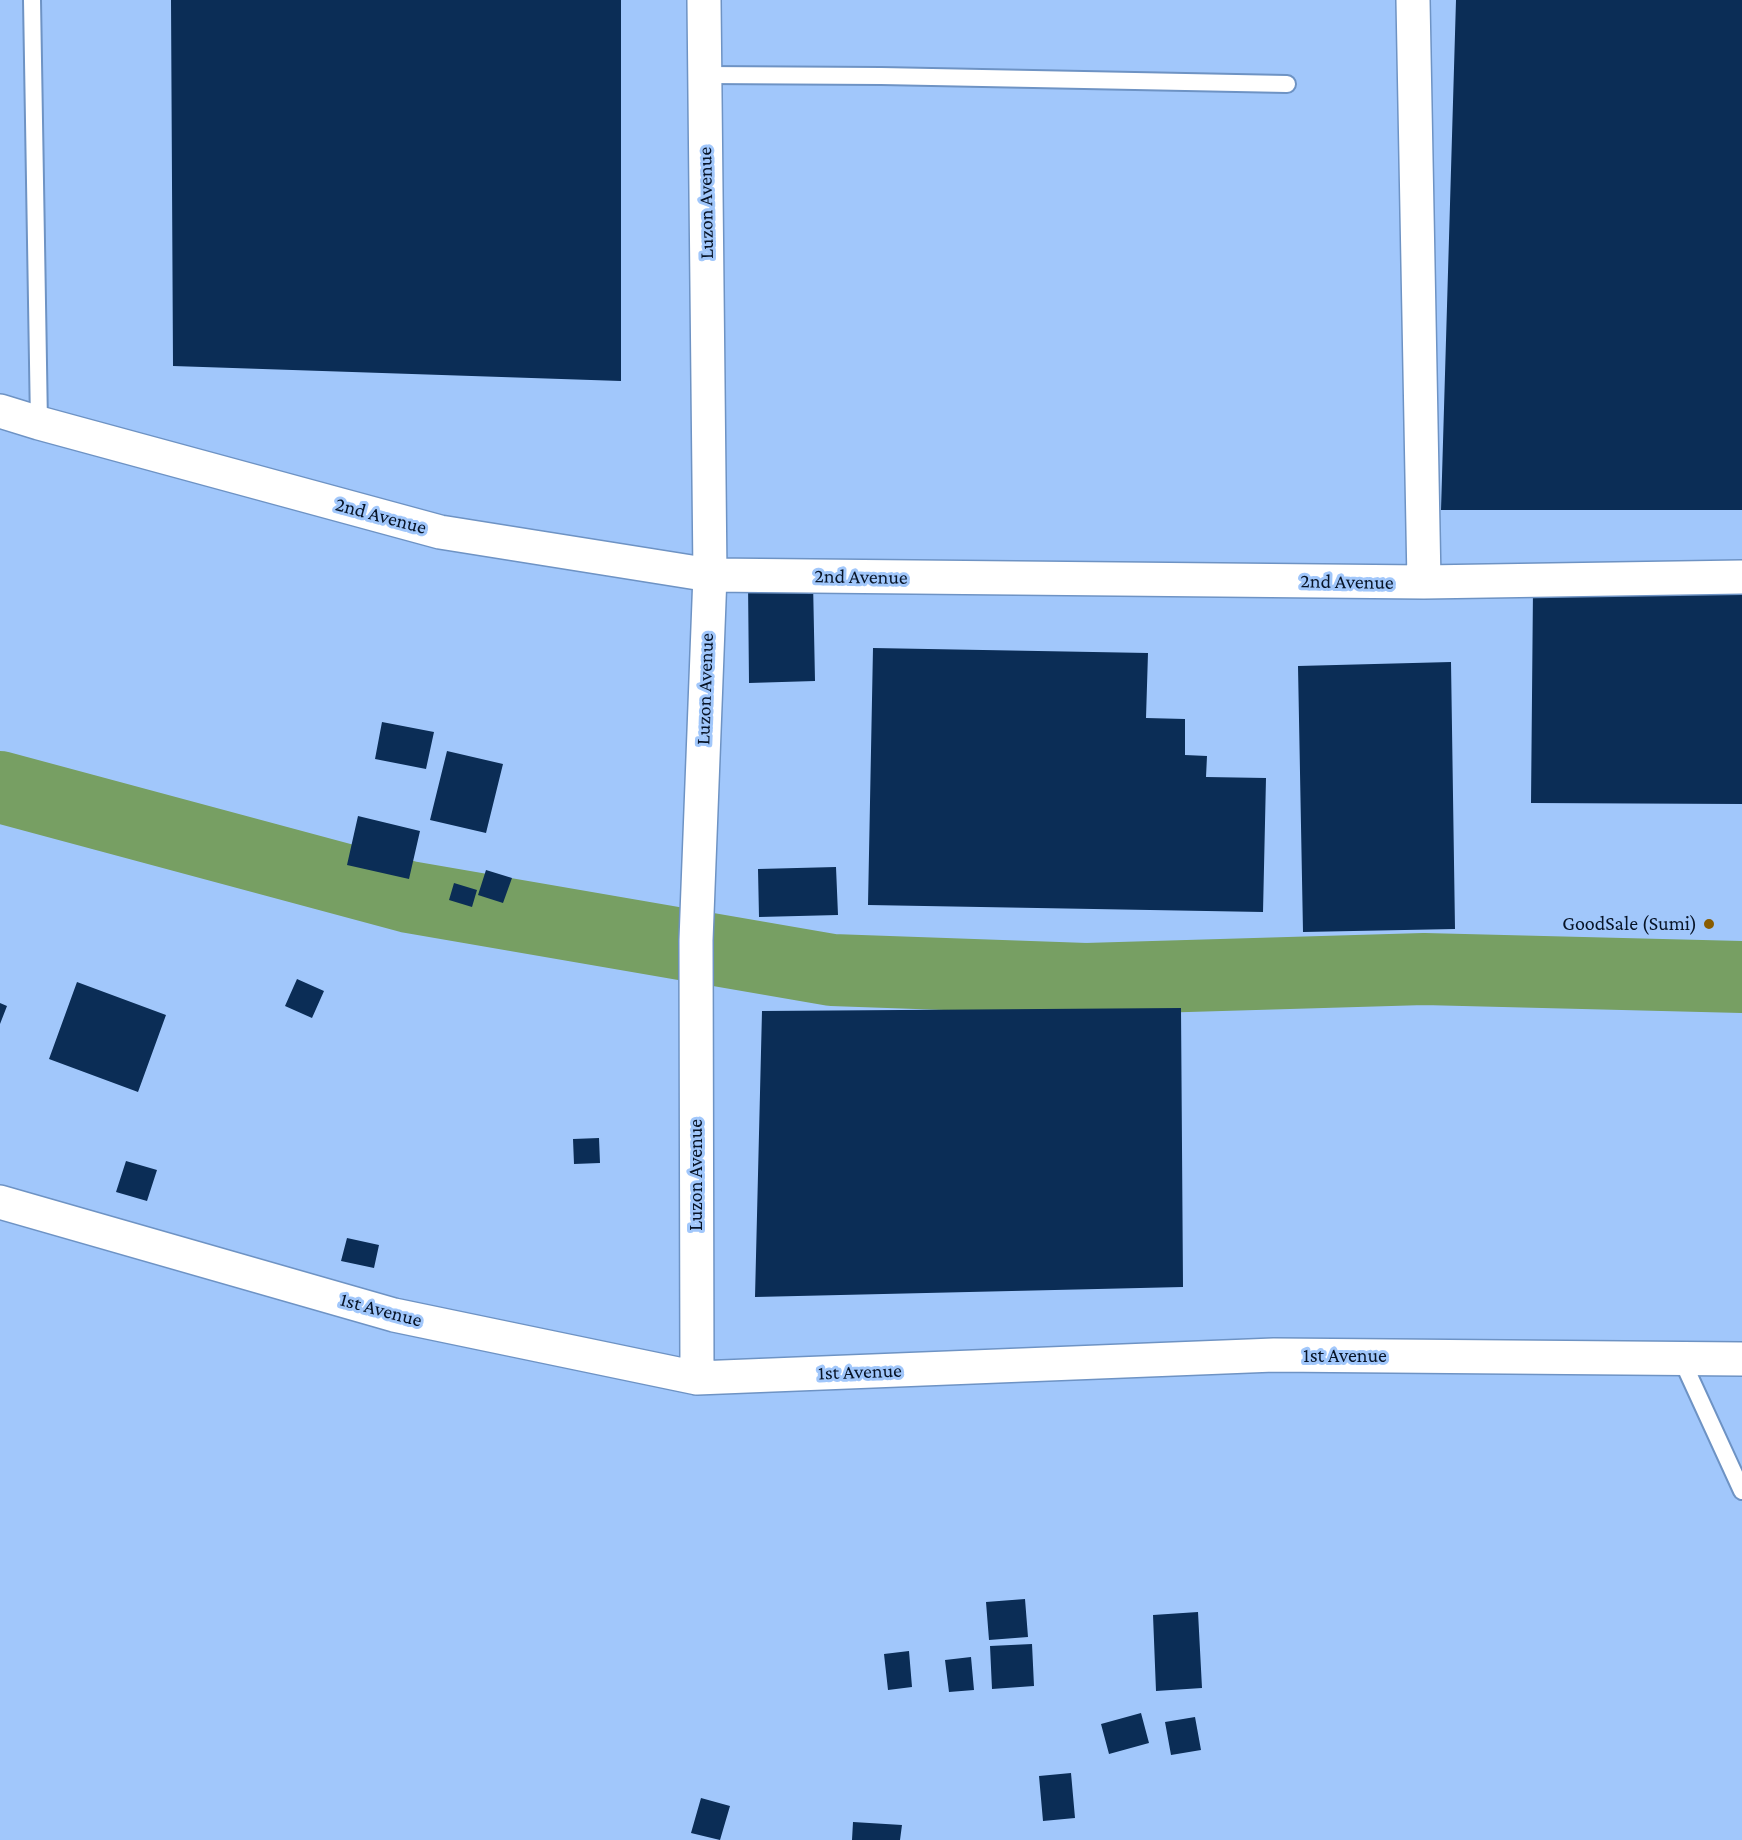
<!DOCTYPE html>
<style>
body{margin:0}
canvas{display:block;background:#a1c7fb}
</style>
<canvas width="1742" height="1840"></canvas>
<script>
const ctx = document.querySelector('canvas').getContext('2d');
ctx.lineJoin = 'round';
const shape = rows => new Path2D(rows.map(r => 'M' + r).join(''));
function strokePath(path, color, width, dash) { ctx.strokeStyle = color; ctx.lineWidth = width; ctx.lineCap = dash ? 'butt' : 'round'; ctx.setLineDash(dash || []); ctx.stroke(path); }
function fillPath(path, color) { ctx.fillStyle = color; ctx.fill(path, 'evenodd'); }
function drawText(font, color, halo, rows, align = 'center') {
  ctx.font = font + ' "Crimson Pro",serif'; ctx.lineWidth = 6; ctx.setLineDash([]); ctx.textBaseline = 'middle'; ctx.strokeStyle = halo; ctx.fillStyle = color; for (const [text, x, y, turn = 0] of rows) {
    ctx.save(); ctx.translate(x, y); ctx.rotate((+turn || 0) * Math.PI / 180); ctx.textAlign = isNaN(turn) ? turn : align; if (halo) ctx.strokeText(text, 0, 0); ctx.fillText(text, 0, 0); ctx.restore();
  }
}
const river = shape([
 [0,787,409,897,832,970,1086,979,1424,969,1742,977]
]);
const building = shape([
 [171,0,621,0,621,381,173,366],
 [1456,0,1742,0,1742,510,1441,510],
 [813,581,815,681,749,683,748,582],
 [1533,589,1742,589,1742,804,1531,803],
 [873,648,1148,653,1146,718,1185,719,1185,755,1207,756,1206,777,1266,778,1263,912,868,905],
 [1451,662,1455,929,1303,932,1298,666],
 [382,722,434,732,426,769,375,759],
 [447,751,503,764,486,833,430,820],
 [358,816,420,831,409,879,347,865],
 [836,867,838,915,759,917,758,869],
 [486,870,512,878,503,903,478,895],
 [454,883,477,890,472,907,449,900],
 [297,979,324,991,312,1018,285,1006],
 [77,982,166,1015,138,1092,49,1059],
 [0,1003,7,1006,0,1024],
 [1181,1008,1183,1287,755,1297,762,1011],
 [599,1138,600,1163,574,1164,573,1139],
 [126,1161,157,1170,147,1201,116,1192],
 [347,1238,379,1245,374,1268,341,1261],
 [1025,1599,1028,1637,989,1640,986,1602],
 [1198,1612,1202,1688,1156,1691,1153,1615],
 [1032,1644,1034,1686,992,1689,990,1646],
 [909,1651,912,1687,888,1690,884,1654],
 [971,1657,974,1690,949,1692,945,1660],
 [1141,1713,1149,1743,1109,1754,1101,1724],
 [1195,1717,1201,1750,1171,1755,1165,1722],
 [1071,1773,1075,1818,1043,1821,1039,1776],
 [701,1798,730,1806,720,1840,691,1833],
 [853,1822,902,1825,900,1840,852,1840]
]);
const service = shape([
 [32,0,39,423],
 [704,75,881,76,1287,84],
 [1681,1358,1742,1491]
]);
const minor = shape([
 [1413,0,1424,582],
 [0,411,39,423,440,532,710,575,1424,582,1742,577],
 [0,1202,394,1315,697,1378,1274,1355,1742,1359],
 [697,1378,696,940,710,575,704,0]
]);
const markers = [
 [1709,924,6,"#895c00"]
];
const streetNames = [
 ["Luzon Avenue",706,203,-91],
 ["2nd Avenue",381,516,15],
 ["2nd Avenue",861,577,1],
 ["2nd Avenue",1347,582,1],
 ["Luzon Avenue",705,689,-88],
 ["Luzon Avenue",696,1175,-90],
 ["1st Avenue",381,1310,15],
 ["1st Avenue",1345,1356],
 ["1st Avenue",860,1372,-2]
];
const poiNames = [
 ["GoodSale (Sumi)",1697,924]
];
strokePath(river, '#779f63', 72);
fillPath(building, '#0b2d56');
strokePath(service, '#6e93c4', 20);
strokePath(minor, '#6e93c4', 36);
strokePath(service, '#fff', 16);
strokePath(minor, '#fff', 33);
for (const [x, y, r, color] of markers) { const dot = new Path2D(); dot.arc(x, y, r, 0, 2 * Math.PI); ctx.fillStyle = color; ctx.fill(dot); strokePath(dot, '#a1c7fb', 2); }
drawText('20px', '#071427', '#a1c7fb', streetNames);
drawText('20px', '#071427', '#a1c7fb', poiNames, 'right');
</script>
